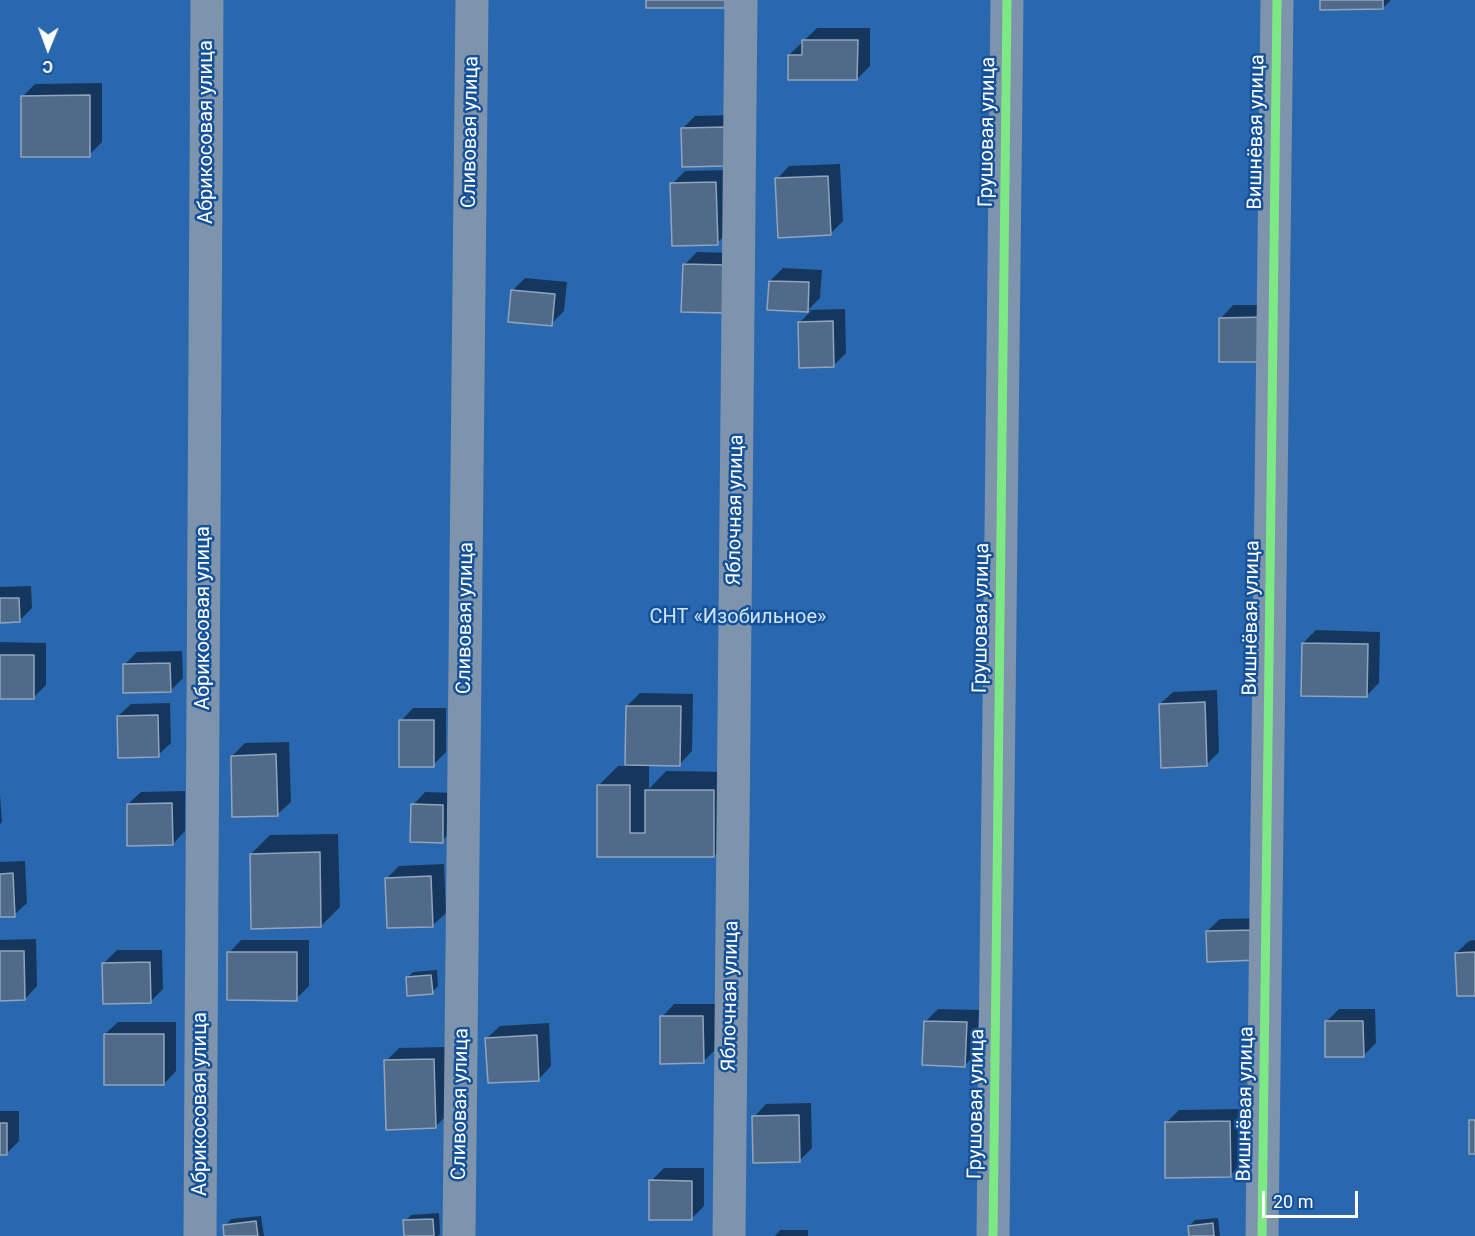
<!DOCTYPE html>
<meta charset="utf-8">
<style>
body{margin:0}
#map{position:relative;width:1475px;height:1236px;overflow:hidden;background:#33547b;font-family:Roboto,sans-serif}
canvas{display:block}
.north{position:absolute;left:18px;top:18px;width:60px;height:60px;-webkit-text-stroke:4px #155199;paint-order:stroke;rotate:181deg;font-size:16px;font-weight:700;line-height:24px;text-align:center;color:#fff}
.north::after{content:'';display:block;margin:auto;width:21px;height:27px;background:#fff;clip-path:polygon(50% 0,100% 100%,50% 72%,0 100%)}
.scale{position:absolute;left:1262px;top:1191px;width:96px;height:27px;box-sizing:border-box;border:3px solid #fff;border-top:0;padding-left:8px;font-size:18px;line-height:21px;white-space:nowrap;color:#fff;-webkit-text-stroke:4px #155199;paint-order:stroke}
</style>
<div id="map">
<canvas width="1475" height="1236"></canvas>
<div class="north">С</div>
<div class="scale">20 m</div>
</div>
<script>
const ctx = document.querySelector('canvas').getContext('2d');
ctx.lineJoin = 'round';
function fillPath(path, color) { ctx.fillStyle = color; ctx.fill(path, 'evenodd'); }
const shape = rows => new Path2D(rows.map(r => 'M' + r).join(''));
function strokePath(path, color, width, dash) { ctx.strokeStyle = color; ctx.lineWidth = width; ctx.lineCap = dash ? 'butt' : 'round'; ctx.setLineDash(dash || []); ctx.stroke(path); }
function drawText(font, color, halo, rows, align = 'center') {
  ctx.font = font + ' Roboto,sans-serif'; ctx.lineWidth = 5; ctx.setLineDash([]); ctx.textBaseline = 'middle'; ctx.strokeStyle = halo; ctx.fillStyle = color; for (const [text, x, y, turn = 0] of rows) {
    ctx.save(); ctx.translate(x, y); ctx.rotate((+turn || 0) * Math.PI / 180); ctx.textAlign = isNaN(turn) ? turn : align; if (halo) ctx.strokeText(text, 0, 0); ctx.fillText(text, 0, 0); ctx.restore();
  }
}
const green = shape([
 [0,0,1475,0,1475,1236,0,1236]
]);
const shadow = shape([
 [1322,0,1391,0,1383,8],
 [817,28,870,28,870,66,857,79,789,55],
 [102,83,102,142,89,155,23,96,35,84],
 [737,115,738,152,682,129,695,116],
 [840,164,843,221,830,234,777,179,789,166],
 [728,170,730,230,717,243,672,184,685,171],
 [697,252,739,253,683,310,684,265],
 [783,268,822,270,820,298,808,310,845,309,846,353,833,366,799,323,811,311,769,309,770,281],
 [525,278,567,282,564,311,551,324,512,291],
 [1233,305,1277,305,1277,348,1221,318],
 [31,586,32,608,19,621,0,621,0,587],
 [1316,630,1380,632,1379,683,1366,696,1303,643],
 [0,642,46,643,46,685,33,698,0,697],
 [182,651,183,678,170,691,124,665,137,652],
 [1217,690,1219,752,1206,765,1160,704,1173,692],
 [640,693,693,694,692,751,680,764,649,764,649,789,666,771,733,772,733,837,714,856,599,856,599,785,618,766,626,766,627,706],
 [170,703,171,743,158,755,118,716,131,704],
 [413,708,446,708,446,752,433,765,401,721],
 [289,742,291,802,278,814,232,756,245,743],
 [185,791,185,831,173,844,128,804,141,792],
 [425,792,456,793,455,828,442,841,413,805],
 [0,794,2,822,0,824],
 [338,834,340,907,321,926,251,854,270,835],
 [25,861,27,903,14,915,0,916,0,862],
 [444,864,446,913,433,925,387,878,399,866],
 [1269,918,1257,959,1207,931,1220,919],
 [36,939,37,986,25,999,0,999,0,940],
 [241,940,309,940,309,986,296,999,229,953],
 [1475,940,1475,994,1456,953,1469,941],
 [117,950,162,950,163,989,150,1002,104,963],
 [437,970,438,986,432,992,407,978,413,972],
 [674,1004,715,1004,716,1049,703,1062,662,1017],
 [938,1009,979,1010,977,1053,965,1065,925,1022],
 [1339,1009,1375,1009,1376,1043,1363,1056,1326,1022],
 [118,1022,176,1022,176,1071,164,1084,105,1034],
 [549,1023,551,1066,539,1079,487,1038,500,1026],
 [446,1047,448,1114,435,1127,386,1061,399,1048],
 [811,1103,812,1148,800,1160,754,1117,766,1104],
 [1243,1109,1243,1162,1231,1175,1166,1123,1179,1110],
 [0,1111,19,1111,19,1141,6,1154,0,1154],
 [664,1168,704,1168,704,1206,691,1219,651,1181],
 [439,1213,440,1234,438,1236,405,1236,405,1221,411,1215],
 [261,1216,264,1236,226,1236,225,1226,231,1219],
 [1218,1218,1220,1236,1190,1236,1189,1226,1195,1220],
 [780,1230,808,1230,808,1236,775,1236]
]);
const building = shape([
 [646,0,725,0,725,8,646,8,646,0],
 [1320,0,1383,0,1383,9,1320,10,1320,0],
 [802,40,858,40,857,80,788,80,788,55,802,55,802,40],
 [90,95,90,157,21,157,21,96,90,95],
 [725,127,726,166,682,167,681,128,725,127],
 [828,176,831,235,778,238,775,178,828,176],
 [716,182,718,245,672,246,670,183,716,182],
 [683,264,727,265,725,313,681,312,683,264],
 [769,281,809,282,808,312,767,310,769,281],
 [511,290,555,294,552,326,508,322,511,290],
 [1265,317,1265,362,1219,362,1219,318,1265,317],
 [833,321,834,367,799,368,798,322,833,321],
 [0,598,19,598,20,622,0,623,0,598],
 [1302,643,1368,644,1367,697,1301,696,1302,643],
 [0,655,34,655,34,699,0,699,0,655],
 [170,663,171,692,123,693,123,664,170,663],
 [1205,702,1207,766,1161,768,1159,704,1205,702],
 [626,706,681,706,680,766,625,765,626,706],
 [158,715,159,757,118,758,117,716,158,715],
 [399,720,434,720,434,767,399,767,399,720],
 [276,754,278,816,232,817,231,756,276,754],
 [597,785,630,785,630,833,645,833,645,790,714,790,714,857,597,857,597,785],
 [172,803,173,845,127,846,127,804,172,803],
 [411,804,443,805,443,843,410,842,411,804],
 [320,852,321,927,251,929,250,854,320,852],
 [13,873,15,917,0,917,0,874,13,873],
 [431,876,433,927,387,928,385,878,431,876],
 [1257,930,1258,960,1207,962,1206,931,1257,930],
 [0,951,24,951,25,1000,0,1001,0,951],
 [227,952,297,952,297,1001,227,1000,227,952],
 [1475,952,1475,996,1457,996,1455,953,1475,952],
 [150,962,151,1003,103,1004,102,963,150,962],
 [431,975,433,994,407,996,406,977,431,975],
 [660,1016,703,1016,704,1063,660,1064,660,1016],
 [924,1021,967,1022,965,1067,922,1065,924,1021],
 [1325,1021,1363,1021,1364,1057,1325,1057,1325,1021],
 [104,1034,164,1034,164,1085,104,1085,104,1034],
 [537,1035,539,1081,488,1083,485,1038,537,1035],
 [434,1059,436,1128,386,1130,384,1060,434,1059],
 [799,1115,800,1162,753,1163,752,1116,799,1115],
 [1469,1120,1475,1120,1475,1154,1469,1154,1469,1120],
 [1230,1121,1231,1177,1165,1178,1165,1122,1230,1121],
 [0,1123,7,1123,7,1155,0,1155,0,1123],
 [649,1180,692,1181,692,1220,649,1220,649,1180],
 [433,1219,434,1236,404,1236,403,1220,433,1219],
 [256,1221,258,1236,224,1236,223,1225,256,1221],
 [1213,1223,1214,1236,1189,1236,1188,1226,1213,1223]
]);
const minor = shape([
 [200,1236,207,0],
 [459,1236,472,0],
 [729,1236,741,0],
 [993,1236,1007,0],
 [1262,1236,1277,0]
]);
const cycleway = shape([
 [993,1236,1007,0],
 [1262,1236,1277,0]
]);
const streetNames = [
 ["Абрикосовая улица",207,132,-90],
 ["Сливовая улица",471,132,-89],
 ["Грушовая улица",988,132,-89],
 ["Вишнёвая улица",1257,132,-89],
 ["Яблочная улица",736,510,-89],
 ["Абрикосовая улица",204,618,-90],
 ["Сливовая улица",466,618,-89],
 ["Грушовая улица",982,618,-89],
 ["Вишнёвая улица",1252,618,-89],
 ["Яблочная улица",731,996,-89],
 ["Абрикосовая улица",201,1104,-90],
 ["Сливовая улица",461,1104,-89],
 ["Грушовая улица",977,1104,-89],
 ["Вишнёвая улица",1246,1104,-89]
];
const parkNames = [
 ["СНТ «Изобильное»",738,618]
];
fillPath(green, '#2968af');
fillPath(shadow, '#0007');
fillPath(building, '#506b8a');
strokePath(building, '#92a4bb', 1.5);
strokePath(minor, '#7e94ad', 33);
strokePath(cycleway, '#7ce984', 9);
drawText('20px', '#fff', '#155199', streetNames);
drawText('20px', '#d1e5fd', '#155199', parkNames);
</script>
